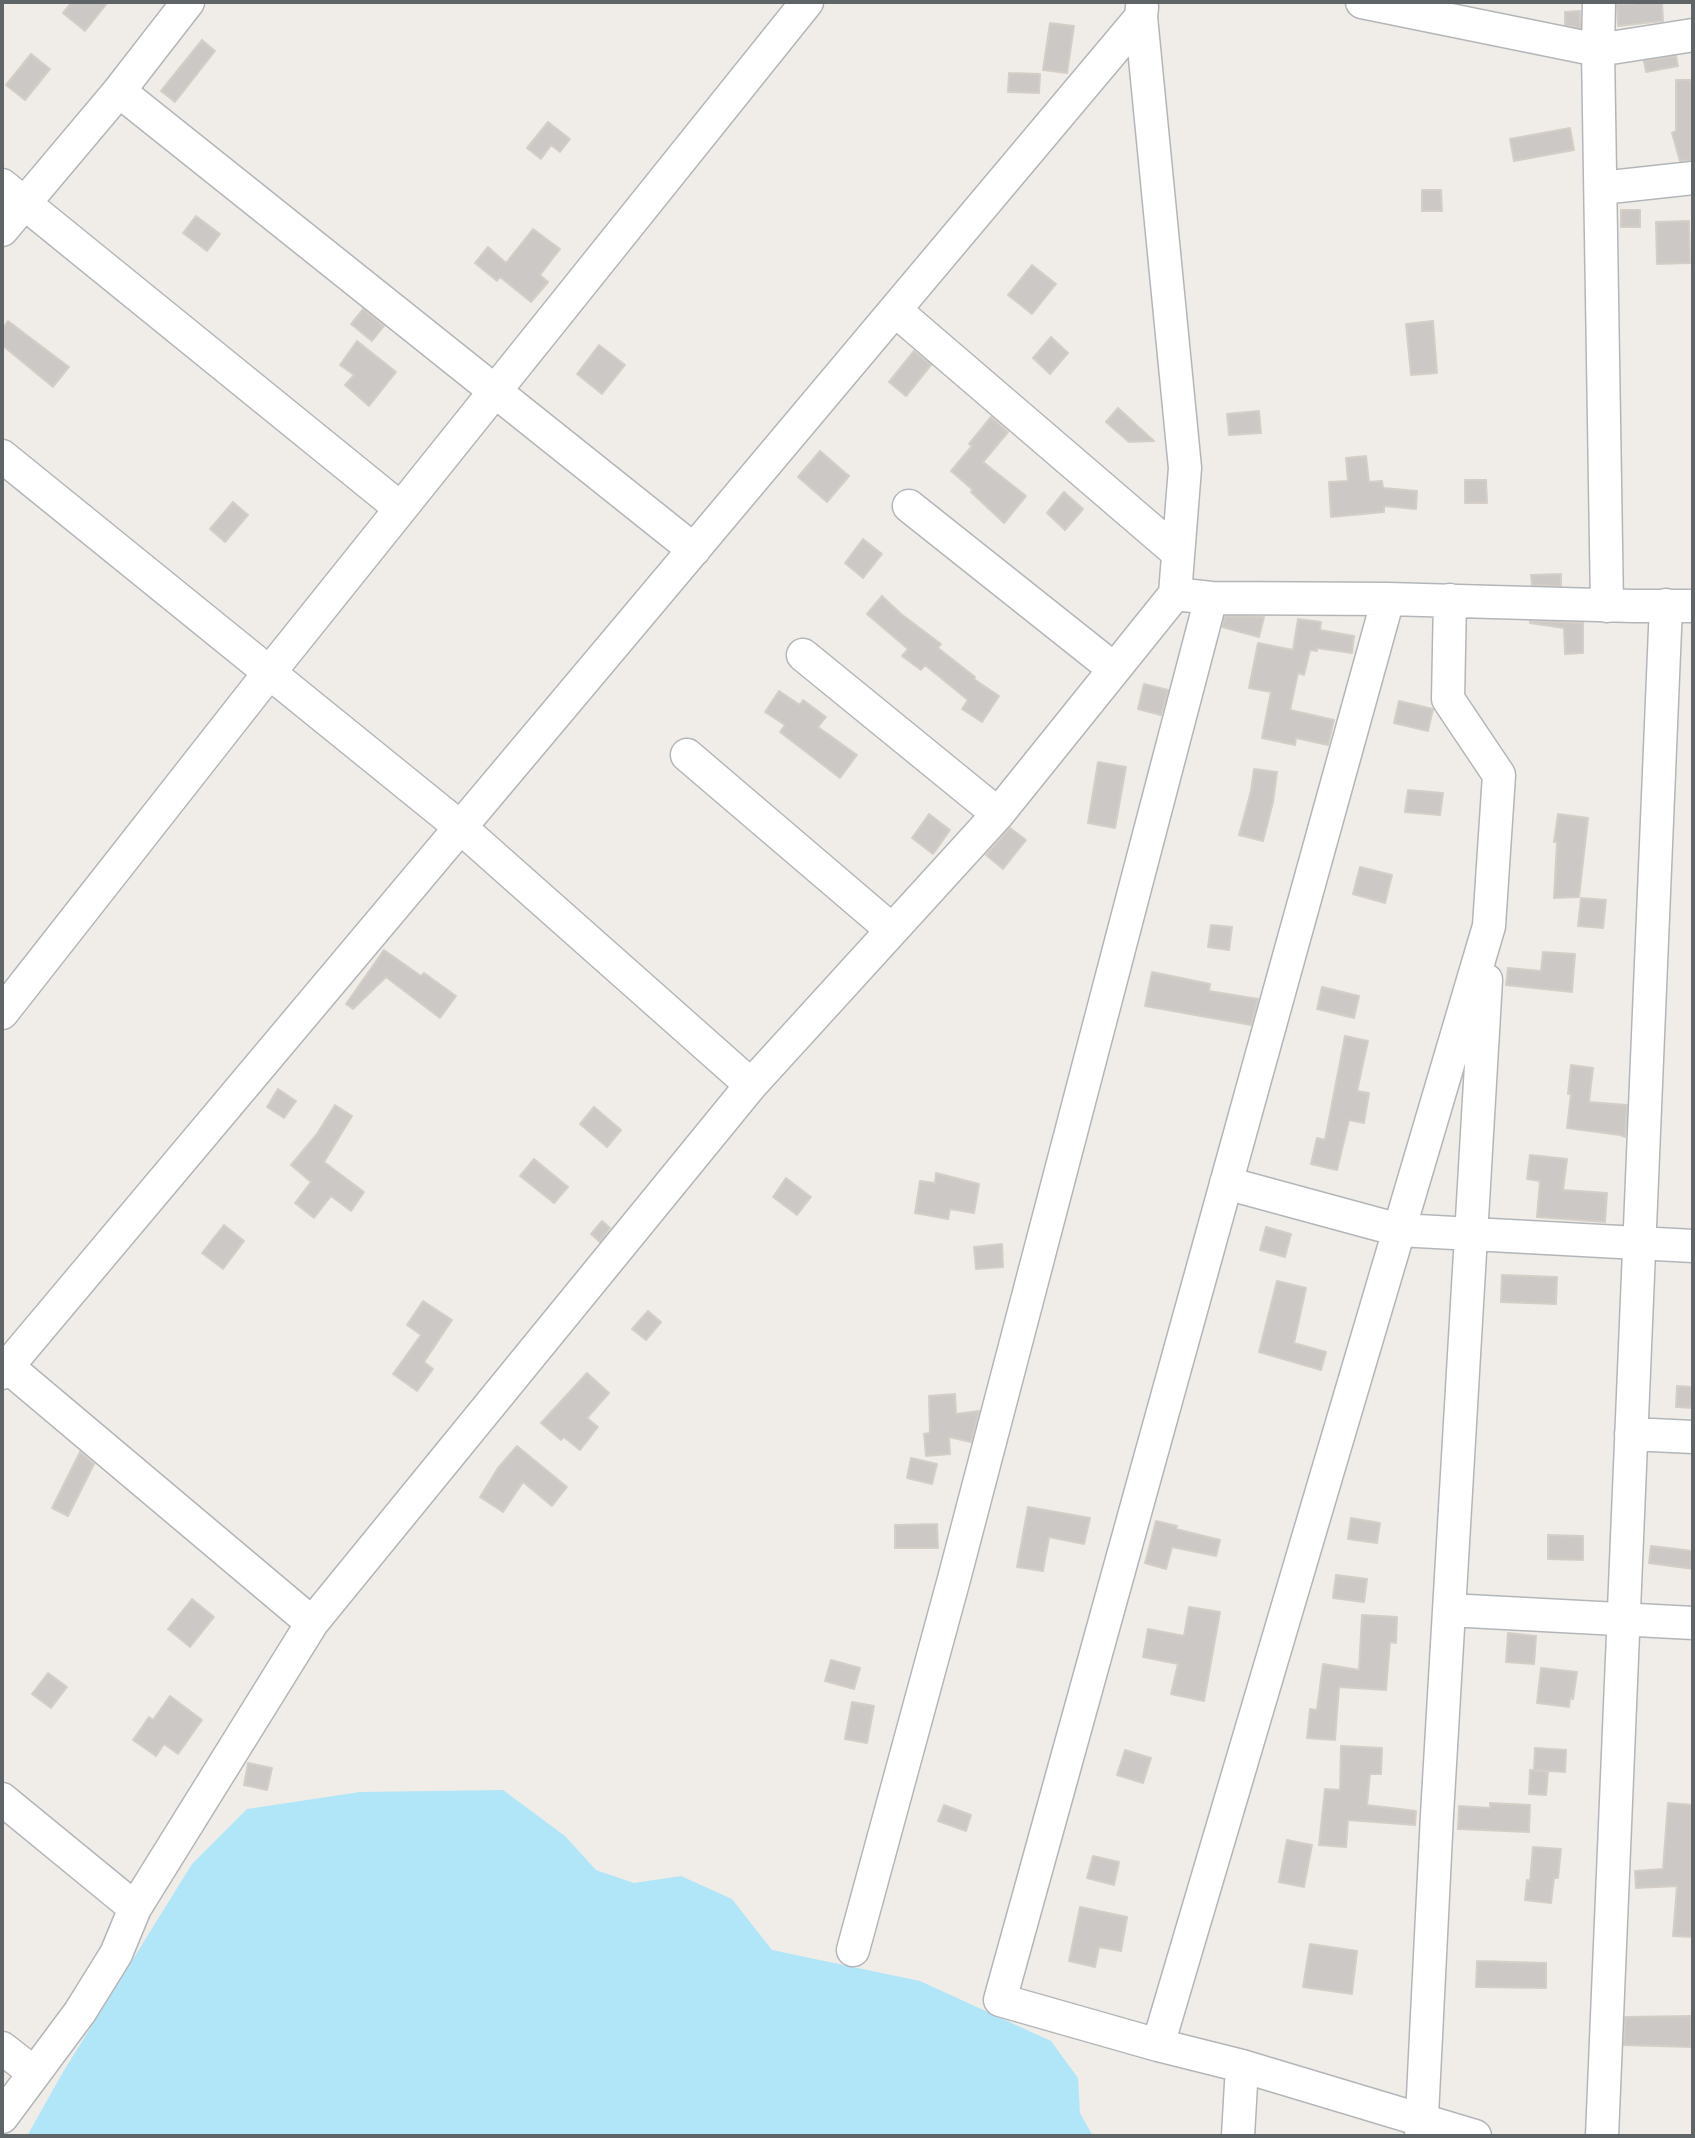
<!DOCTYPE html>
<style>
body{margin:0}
#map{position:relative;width:1695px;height:2138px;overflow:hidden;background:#f0ede8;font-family:Commissioner,sans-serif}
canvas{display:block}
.frame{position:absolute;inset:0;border:4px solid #5f6467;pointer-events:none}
</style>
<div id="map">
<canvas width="1695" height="2138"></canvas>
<div class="frame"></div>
</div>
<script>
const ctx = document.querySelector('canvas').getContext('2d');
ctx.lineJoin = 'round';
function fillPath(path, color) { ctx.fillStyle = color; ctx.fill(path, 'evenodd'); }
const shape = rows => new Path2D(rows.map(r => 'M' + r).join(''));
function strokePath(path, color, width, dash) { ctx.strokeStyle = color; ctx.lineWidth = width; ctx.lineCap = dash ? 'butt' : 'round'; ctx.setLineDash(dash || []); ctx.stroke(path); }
const water = shape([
 [503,1790,565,1836,596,1870,634,1883,681,1876,732,1899,772,1950,920,1981,1051,2041,1078,2078,1080,2113,1093,2136,27,2136,63,2072,192,1864,247,1809,360,1792]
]);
const building = shape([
 [72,2,108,2,85,31,63,13,72,2],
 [1634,2,1662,2,1663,21,1618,26,1617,4,1634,4,1634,2],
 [1580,11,1580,28,1565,25,1565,12,1580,11],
 [1050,23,1074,26,1067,73,1043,70,1050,23],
 [202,40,215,51,175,102,161,91,202,40],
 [31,54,50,69,25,100,6,85,31,54],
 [1676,56,1678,66,1646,72,1644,61,1676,56],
 [1009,73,1040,74,1039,93,1008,92,1009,73],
 [1676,80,1693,80,1693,160,1680,161,1672,133,1676,131,1676,80],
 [548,122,570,139,560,152,551,145,541,159,527,148,548,122],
 [1570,128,1574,150,1514,161,1510,139,1570,128],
 [1422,190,1441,190,1442,211,1422,211,1422,190],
 [1621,210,1640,210,1640,227,1621,227,1621,210],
 [196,216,220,234,207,251,183,233,196,216],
 [1689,221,1690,263,1657,264,1656,222,1689,221],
 [533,229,560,249,540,275,548,282,531,302,500,277,497,281,475,263,488,247,506,263,533,229],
 [1032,265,1056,284,1032,314,1008,295,1032,265],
 [363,309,384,326,372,341,351,324,363,309],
 [8,321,69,367,53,387,2,345,2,329,8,321],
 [1433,321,1437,373,1411,375,1406,324,1433,321],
 [1051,337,1068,353,1050,374,1033,358,1051,337],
 [357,341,396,372,369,406,345,385,354,375,340,365,357,341],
 [599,345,625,365,602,394,577,374,599,345],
 [914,351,931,365,906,396,889,382,914,351],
 [1118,408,1154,441,1129,442,1106,422,1118,408],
 [1259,411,1261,433,1229,435,1227,414,1259,411],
 [991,417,1008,432,983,462,1026,496,1004,523,971,492,973,490,951,471,972,446,969,444,991,417],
 [820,451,849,476,827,502,798,477,820,451],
 [1366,456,1369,482,1382,481,1383,488,1417,491,1416,509,1384,506,1384,512,1331,517,1329,482,1348,481,1346,458,1366,456],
 [1465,480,1486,480,1487,503,1465,503,1465,480],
 [1064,492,1083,509,1065,530,1047,513,1064,492],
 [233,502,248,515,225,542,210,529,233,502],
 [863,539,882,554,863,578,845,563,863,539],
 [1561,574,1561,586,1532,585,1531,575,1561,574],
 [882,596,901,614,941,644,938,648,975,677,974,679,999,696,982,722,962,709,968,700,925,665,921,670,902,656,908,649,867,614,882,596],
 [1225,616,1264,617,1259,637,1222,627,1225,616],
 [1298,619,1321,622,1320,630,1354,636,1352,653,1317,648,1317,651,1310,650,1304,675,1298,673,1290,710,1334,720,1328,745,1296,738,1295,745,1262,738,1271,692,1249,688,1258,643,1293,650,1298,619],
 [1530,621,1583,623,1583,653,1565,654,1564,628,1530,623,1530,621],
 [1144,684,1168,690,1161,715,1138,709,1144,684],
 [779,691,800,705,803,700,826,717,818,727,857,755,840,778,780,732,785,725,765,712,779,691],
 [1399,701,1433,709,1428,731,1394,723,1399,701],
 [1098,762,1126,767,1115,828,1088,823,1098,762],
 [1254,769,1277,772,1273,802,1263,841,1239,835,1251,791,1254,769],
 [1408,790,1443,793,1440,815,1405,812,1408,790],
 [929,814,950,830,933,854,912,838,929,814],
 [1558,814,1588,818,1579,897,1554,898,1557,842,1554,842,1558,814],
 [1010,828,1026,840,1003,869,986,855,1010,828],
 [1360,867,1392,875,1385,903,1353,894,1360,867],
 [1581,898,1606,900,1603,928,1578,926,1581,898],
 [1211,925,1232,927,1229,950,1208,947,1211,925],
 [384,950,421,976,424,973,456,996,440,1018,386,977,353,1009,346,1004,384,950],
 [1543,952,1575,954,1572,992,1506,985,1508,968,1541,971,1543,952],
 [1152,972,1210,984,1209,991,1258,999,1251,1025,1145,1006,1152,972],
 [1322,987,1359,996,1354,1018,1317,1009,1322,987],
 [1345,1036,1368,1041,1357,1091,1369,1093,1364,1123,1349,1120,1337,1170,1311,1164,1317,1138,1325,1140,1345,1036],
 [1571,1065,1593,1068,1589,1102,1627,1105,1625,1137,1620,1135,1567,1128,1571,1094,1568,1094,1571,1065],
 [278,1089,296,1101,284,1118,267,1107,278,1089],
 [335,1105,352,1116,324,1162,364,1192,351,1211,331,1196,314,1218,295,1203,311,1182,291,1165,317,1134,335,1105],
 [594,1107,621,1130,607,1147,580,1124,594,1107],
 [1530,1155,1567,1159,1563,1190,1607,1193,1605,1222,1537,1217,1540,1181,1527,1179,1530,1155],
 [534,1159,568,1187,554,1203,520,1176,534,1159],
 [936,1173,979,1184,974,1213,950,1209,948,1219,915,1213,920,1181,935,1183,936,1173],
 [786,1178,811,1197,797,1215,773,1197,786,1178],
 [602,1221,610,1228,600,1242,591,1234,602,1221],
 [224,1225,244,1241,223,1269,202,1253,224,1225],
 [1266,1227,1291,1234,1285,1257,1260,1250,1266,1227],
 [1002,1244,1003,1267,976,1269,974,1247,1002,1244],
 [1502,1275,1557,1277,1556,1304,1501,1302,1502,1275],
 [1277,1281,1306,1288,1294,1343,1326,1352,1321,1370,1259,1352,1277,1281],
 [423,1301,452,1320,424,1362,433,1369,417,1391,393,1374,421,1335,407,1325,423,1301],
 [648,1311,661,1322,646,1340,632,1329,648,1311],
 [587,1373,609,1393,587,1418,598,1427,580,1450,564,1437,561,1440,541,1423,587,1373],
 [1677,1386,1693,1387,1693,1408,1676,1407,1677,1386],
 [955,1394,956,1414,979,1411,971,1442,949,1437,950,1454,926,1456,924,1434,930,1433,929,1396,955,1394],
 [517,1446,567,1487,552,1506,523,1482,503,1512,480,1497,498,1468,517,1446],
 [80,1452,94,1464,68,1516,52,1508,80,1452],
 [911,1458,937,1464,932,1484,907,1478,911,1458],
 [1028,1507,1090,1518,1084,1544,1049,1537,1043,1571,1017,1567,1028,1507],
 [1351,1518,1380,1523,1377,1543,1348,1539,1351,1518],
 [1156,1521,1177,1526,1176,1529,1220,1540,1216,1556,1172,1547,1166,1569,1145,1563,1156,1521],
 [937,1524,938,1548,895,1548,895,1525,937,1524],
 [1548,1535,1583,1536,1583,1560,1548,1559,1548,1535],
 [1651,1546,1693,1551,1693,1569,1649,1563,1651,1546],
 [1336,1575,1367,1579,1364,1602,1333,1598,1336,1575],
 [192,1599,214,1617,190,1647,168,1629,192,1599],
 [1189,1607,1220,1612,1204,1701,1171,1694,1178,1664,1143,1657,1148,1629,1184,1636,1189,1607],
 [1362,1615,1397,1617,1396,1643,1390,1642,1386,1690,1339,1687,1335,1740,1307,1738,1310,1709,1317,1710,1323,1664,1359,1670,1362,1615],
 [1508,1633,1536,1636,1534,1664,1506,1662,1508,1633],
 [831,1660,860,1668,854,1689,825,1681,831,1660],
 [1541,1668,1577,1672,1573,1699,1570,1698,1569,1707,1537,1703,1541,1668],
 [48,1673,67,1687,51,1708,32,1694,48,1673],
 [170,1696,202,1720,178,1754,164,1744,156,1756,133,1740,149,1717,153,1720,170,1696],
 [852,1702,874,1706,867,1743,845,1739,852,1702],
 [1341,1746,1382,1748,1381,1774,1370,1774,1367,1805,1416,1811,1415,1825,1348,1820,1346,1847,1319,1845,1325,1789,1340,1790,1341,1746],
 [1535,1748,1566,1750,1565,1772,1534,1770,1535,1748],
 [1125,1750,1151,1758,1143,1783,1117,1775,1125,1750],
 [248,1763,272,1768,267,1790,244,1785,248,1763],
 [1530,1770,1548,1772,1546,1795,1529,1794,1530,1770],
 [1490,1803,1530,1805,1529,1832,1458,1829,1459,1806,1490,1808,1490,1803],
 [1668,1803,1693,1805,1693,1937,1673,1936,1677,1886,1636,1888,1635,1871,1663,1869,1668,1803],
 [944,1805,971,1815,966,1831,938,1821,944,1805],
 [1287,1840,1312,1845,1304,1887,1279,1882,1287,1840],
 [1533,1847,1561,1849,1558,1878,1554,1878,1551,1903,1525,1900,1527,1880,1530,1881,1533,1847],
 [1093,1856,1119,1862,1114,1885,1087,1878,1093,1856],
 [1080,1907,1127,1917,1121,1951,1099,1947,1095,1967,1069,1961,1080,1907],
 [1310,1944,1357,1951,1352,1994,1303,1987,1310,1944],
 [1477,1961,1546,1963,1546,1988,1476,1987,1477,1961],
 [1691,2016,1691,2047,1624,2045,1625,2017,1691,2016]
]);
const minor = shape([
 [1362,2,1598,50,1693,35],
 [1599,2,1598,50,1607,606],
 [1142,7,1141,17,1185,468,1175,594],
 [119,91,694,550],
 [2,185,400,508],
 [1601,188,1693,178],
 [2,230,119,91,188,2],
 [896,311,1178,553],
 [2,456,460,827,751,1085],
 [909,506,1114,669],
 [1388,599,1000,2000,1158,2045,1242,2066,1475,2136],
 [803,655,998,814],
 [687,755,892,930],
 [2,1013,269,673,807,2],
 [1226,1183,1399,1230,1693,1246],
 [2,1362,312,1623],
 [2,1373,1141,17],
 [1631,1434,1693,1437],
 [1449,1610,1693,1623],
 [2,1799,135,1908],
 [853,1950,954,1579,1211,598],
 [1158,2045,1489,926,1499,775,1448,699,1450,600],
 [2,2048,33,2072],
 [2,2117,80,2012,116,1954,135,1908,312,1623,751,1085,998,814,1175,594,1211,598,1388,599,1633,606,1693,606],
 [1238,2136,1242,2066],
 [1421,2136,1437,1815,1486,980],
 [1602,2136,1666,605]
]);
fillPath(water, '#b1e6f8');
fillPath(building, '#ccc8c5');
strokePath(building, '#d4cec7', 2);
strokePath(minor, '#b3b6b9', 35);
strokePath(minor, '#fff', 32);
</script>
